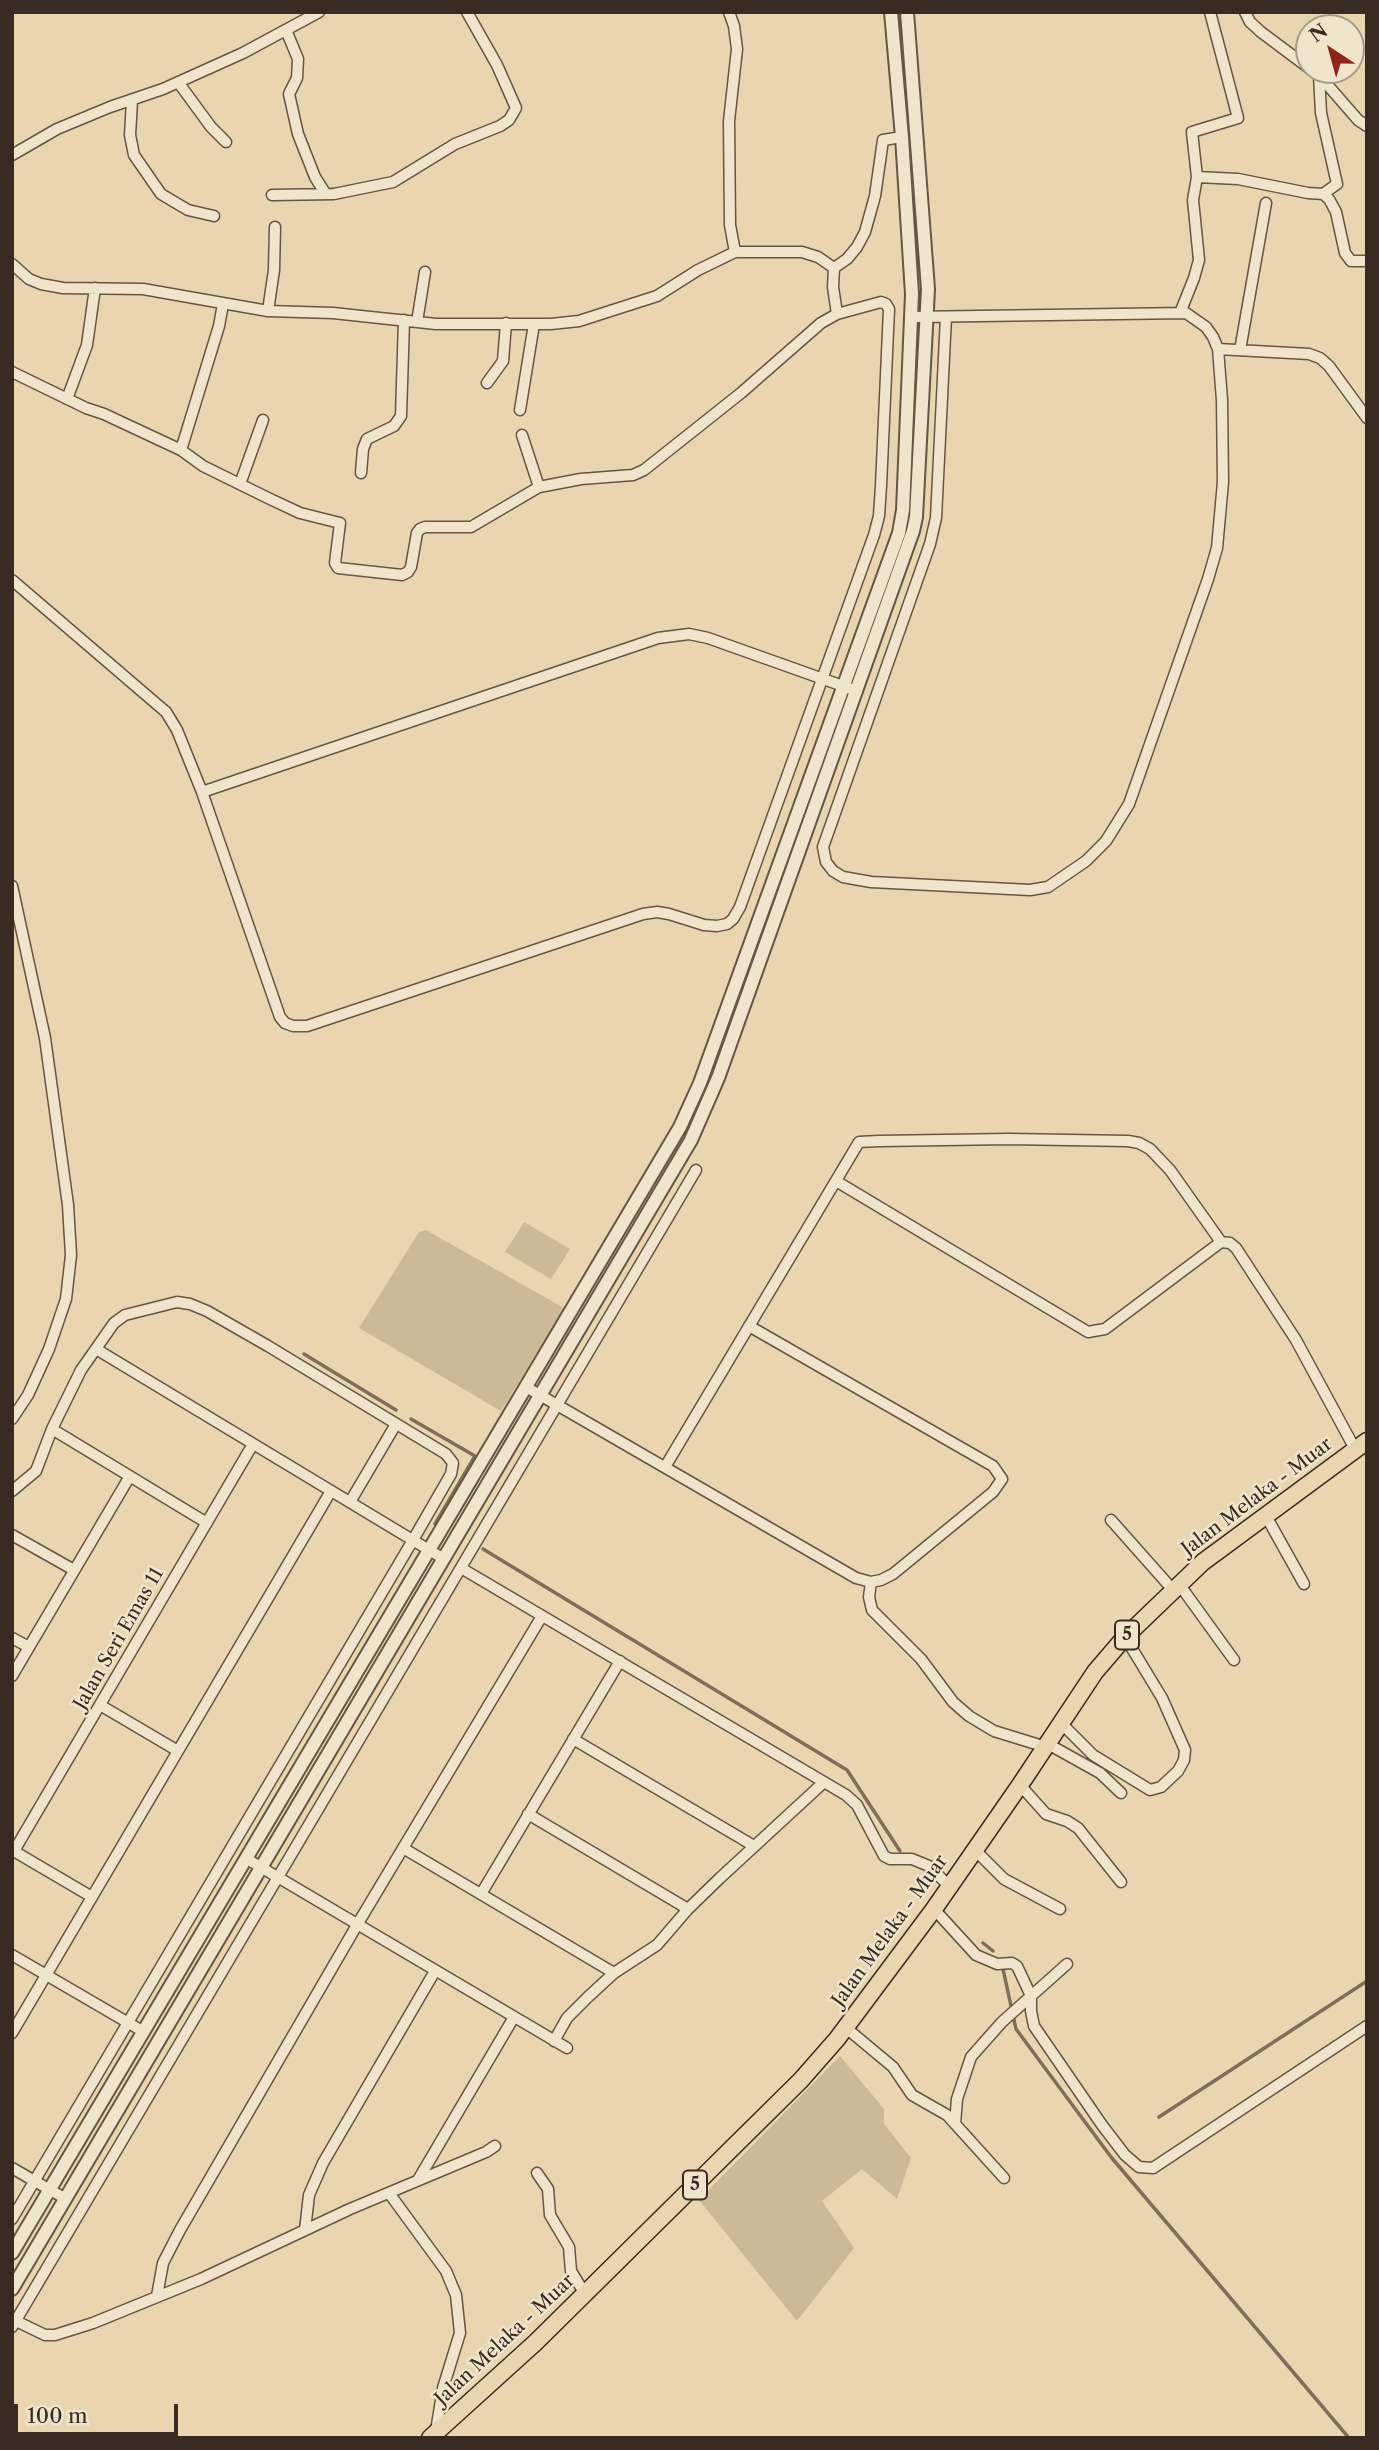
<!DOCTYPE html>
<style>
body{margin:0}
#map{position:relative;width:1379px;height:2450px;overflow:hidden;background:#e9d6b0;font-family:"Libre Caslon Text",serif}
canvas{display:block}
.frame{position:absolute;inset:0;border:14px solid #392b21;pointer-events:none}
.north{position:absolute;left:1295px;top:14px;width:70px;height:70px;box-sizing:border-box;background:#f1e4cc;border:2px solid #a79a88;border-radius:50%;rotate:324deg;font-size:19px;font-weight:700;line-height:28px;text-align:center;color:#392b21}
.north::after{content:'';display:block;margin:auto;width:24px;height:32px;background:#8f2418;clip-path:polygon(50% 0,100% 100%,50% 72%,0 100%)}
.scale{position:absolute;left:14px;top:2404px;width:164px;height:32px;box-sizing:border-box;border:4px solid #392b21;border-top:0;padding-left:9px;font-size:21px;line-height:24px;white-space:nowrap;color:#392b21;-webkit-text-stroke:5px #f1e4cc;paint-order:stroke}
</style>
<div id="map">
<canvas width="1379" height="2450"></canvas>
<div class="frame"></div>
<div class="north">N</div>
<div class="scale">100 m</div>
</div>
<script>
const ctx = document.querySelector('canvas').getContext('2d');
ctx.lineJoin = 'round';
function fillPath(path, color) { ctx.fillStyle = color; ctx.fill(path, 'evenodd'); }
const shape = rows => new Path2D(rows.map(r => 'M' + r).join(''));
function strokePath(path, color, width, dash) { ctx.strokeStyle = color; ctx.lineWidth = width; ctx.lineCap = dash ? 'butt' : 'round'; ctx.setLineDash(dash || []); ctx.stroke(path); }
function drawText(font, color, halo, rows, align = 'center') {
  ctx.font = font + ' "Libre Caslon Text",serif'; ctx.lineWidth = 5; ctx.setLineDash([]); ctx.textBaseline = 'middle'; ctx.strokeStyle = halo; ctx.fillStyle = color; for (const [text, x, y, turn = 0] of rows) {
    ctx.save(); ctx.translate(x, y); ctx.rotate((+turn || 0) * Math.PI / 180); ctx.textAlign = isNaN(turn) ? turn : align; if (halo) ctx.strokeText(text, 0, 0); ctx.fillText(text, 0, 0); ctx.restore();
  }
}
const green = shape([
 [524,1222,570,1249,551,1279,505,1252],
 [426,1230,564,1308,501,1411,359,1328,419,1232],
 [840,2056,884,2109,884,2124,911,2158,897,2199,862,2169,822,2201,854,2248,797,2321,699,2200]
]);
const stream = shape([
 [304,1354,396,1410],
 [411,1419,475,1456,435,1524],
 [483,1549,847,1770,900,1851],
 [983,1943,993,1951],
 [1003,1969,1016,2029,1111,2157,1349,2438],
 [1159,2117,1367,1981]
]);
const minor = shape([
 [729,12,734,26,737,49,729,121,730,225,735,252],
 [1245,12,1250,22,1261,32,1309,68],
 [286,30,298,59,297,78,289,94,298,134,315,177,325,193],
 [1318,74,1358,120,1367,126],
 [1319,75,1321,113,1337,184,1323,194],
 [178,82,211,127,226,142],
 [132,101,130,135,134,155,161,194,188,210,214,216],
 [12,155,57,129,110,107,163,89,243,53,319,12],
 [1197,177,1238,179,1308,193,1323,194,1329,199,1336,212,1345,253,1351,261,1367,261],
 [272,195,334,194,393,182,455,144,500,126,509,120,516,108,497,65,467,12],
 [12,264,29,279,41,284,63,288,143,289,268,311,333,313,436,324,551,324,579,321,657,296,698,270,735,252,802,252,818,257,834,268],
 [834,268,847,259,857,247,865,232,875,196,883,140,902,137],
 [834,268,833,287,837,314],
 [268,311,274,270,275,227],
 [1180,313,1194,278,1199,260,1193,200,1197,177,1192,132,1238,118,1210,12],
 [911,317,1186,313,1206,327,1213,337,1218,349,1222,400,1223,482,1217,548,1208,579,1129,804,1106,841,1086,861,1048,887,1030,890,871,882,843,877,833,871,826,862,823,847,930,544,936,518,946,317],
 [417,322,425,272],
 [1218,349,1309,354,1320,358,1329,366,1367,418],
 [1240,350,1266,203],
 [12,372,86,408,104,414,181,450,203,466,268,498,300,513,340,523,335,563,338,568,402,575,408,572,411,567,417,533,420,529,425,527,471,527,539,487,581,479,633,475,644,470,741,393,821,323,837,314,881,302,886,304,889,309,881,486,879,516,874,535,740,907,733,919,727,924,717,926,704,925,669,914,657,912,643,914,307,1026,293,1026,285,1023,280,1017,202,792,177,730,166,712,12,580],
 [487,383,503,361,506,323],
 [67,399,87,345,95,288],
 [520,410,534,324],
 [522,435,539,487],
 [181,450,219,326,223,304],
 [361,473,363,449,367,439,394,426,401,416,404,320],
 [240,484,263,420],
 [202,792,658,638,689,634,708,638,857,691],
 [12,886,45,1038,68,1205,71,1255,66,1299,49,1349,28,1395,12,1419],
 [836,1181,1088,1332,1105,1329,1221,1242],
 [96,1349,444,1559],
 [526,1387,856,1578,871,1582,881,1580,893,1574,993,1492,1002,1479,993,1466,749,1326],
 [52,1429,207,1523],
 [665,1467,859,1142,879,1141,1009,1139,1128,1141,1139,1143,1150,1149,1170,1170,1221,1242,1230,1243,1236,1248,1296,1340,1355,1449],
 [12,1491,36,1471,52,1429,81,1370,114,1323,125,1315,177,1302,190,1304,207,1311,268,1346,446,1454,453,1463,451,1474,413,1540,12,2219],
 [350,1502,396,1424],
 [1266,1516,1304,1584],
 [1111,1520,1173,1590],
 [12,1535,74,1570],
 [461,1568,846,1795,857,1805,884,1856,890,1859,912,1859,929,1866,949,1886],
 [871,1582,869,1597,872,1610,921,1659,953,1702,969,1716,994,1731,1046,1747],
 [1179,1584,1234,1660],
 [12,1638,29,1647],
 [12,1676,130,1476],
 [100,1705,178,1751],
 [1061,1723,1093,1755,1150,1790,1161,1787,1178,1771,1184,1760,1185,1750,1162,1698,1125,1637],
 [573,1739,754,1846],
 [1048,1744,1100,1773,1121,1793],
 [1020,1785,1046,1814,1067,1821,1078,1828,1121,1882],
 [528,1814,688,1909],
 [403,1848,614,1973],
 [12,1850,92,1897],
 [975,1850,1004,1879,1060,1909],
 [14,1851,253,1444],
 [247,1859,567,2048],
 [481,1894,620,1661],
 [934,1909,976,1955,997,1964,1012,1963,1017,1966,1031,1996,1031,2011,1034,2026,1102,2125,1125,2155,1139,2167,1153,2168,1367,2026],
 [12,1955,144,2032],
 [845,2027,893,2067,912,2095,947,2115,1004,2178],
 [12,2033,331,1491],
 [554,2041,567,2018,588,1997,614,1973,657,1945,688,1909,720,1878,823,1783],
 [955,2124,957,2099,971,2057,1002,2022,1067,1964],
 [12,2168,66,2199],
 [537,2173,548,2189,550,2215,569,2247,571,2271,585,2294],
 [418,2180,514,2017],
 [389,2193,446,2271,456,2295,460,2333,443,2388,436,2431],
 [305,2230,309,2195,323,2163,435,1971],
 [157,2296,163,2263,180,2230,357,1925,542,1616],
 [16,2321,45,2335,55,2335,93,2323,201,2279,350,2209,486,2152,495,2146],
 [12,2327,696,1170]
]);
const tertiary = shape([
 [12,2253,680,1127,700,1083,899,533,903,510,912,294,902,137,891,12],
 [12,2289,691,1140,718,1078,913,531,916,517,928,289,907,12]
]);
const primary = shape([
 [430,2438,536,2342,801,2080,837,2039,934,1909,1020,1785,1095,1672,1125,1637,1203,1562,1367,1441]
]);
const shields = [
 [1127,1635,24],
 [695,2185,24]
];
const shieldNames = [
 ["5",1127,1635],
 ["5",695,2185]
];
const streetNames = [
 ["Jalan Melaka - Muar",1257,1497,-37],
 ["Jalan Seri Emas 11",119,1639,-60],
 ["Jalan Melaka - Muar",890,1931,-54],
 ["Jalan Melaka - Muar",505,2340,-43]
];
fillPath(green, '#cbb998');
strokePath(stream, '#7f6f59', 3.5);
strokePath(minor, '#655645', 13);
strokePath(tertiary, '#655645', 16);
strokePath(primary, '#392b21', 19);
strokePath(minor, '#f1e4cc', 10);
strokePath(tertiary, '#f1e4cc', 12);
strokePath(primary, '#e9d6b0', 16);
for (const [x, y, w] of shields) { const box = new Path2D(); box.roundRect(x - w / 2, y - 14.5, w, 29, 5); ctx.fillStyle = '#f1e4cc'; ctx.fill(box); strokePath(box, '#392b21', 2); }
drawText('bold 18px', '#392b21', null, shieldNames);
drawText('19px', '#392b21', '#f1e4cc', streetNames);
</script>
